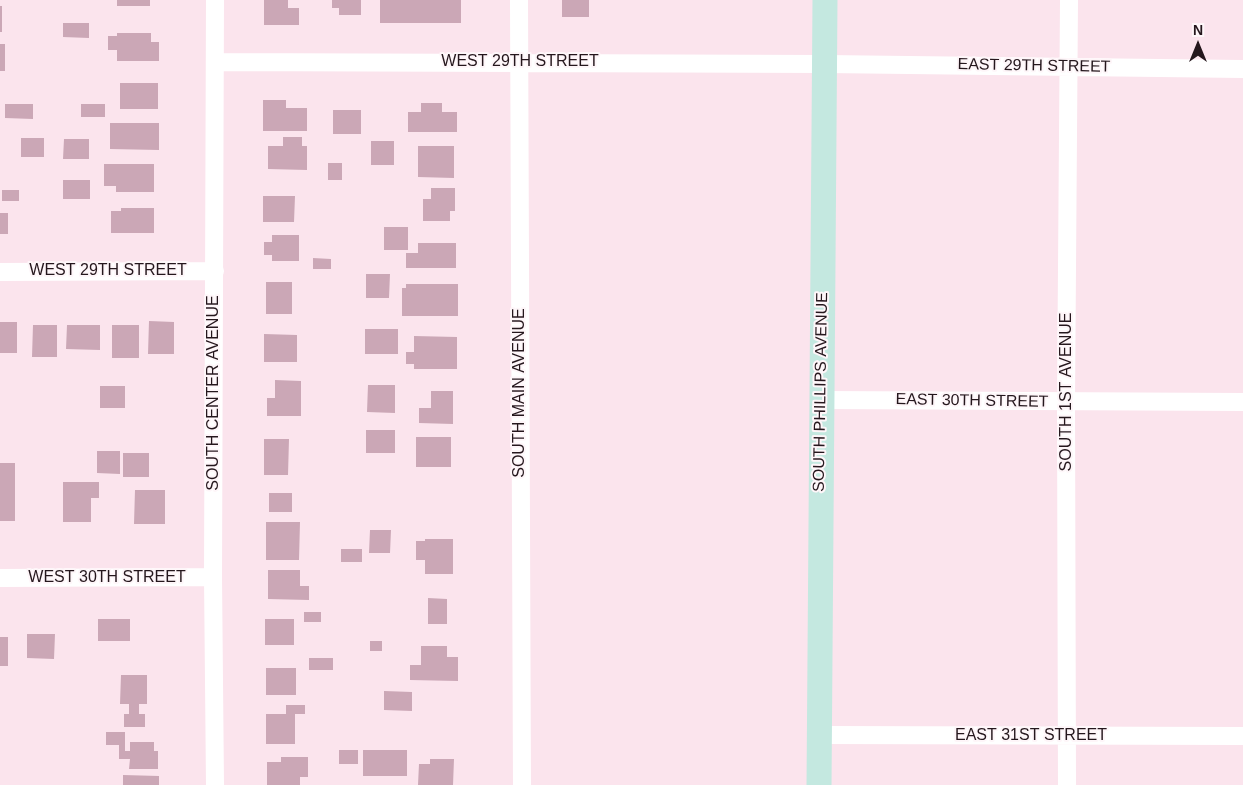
<!DOCTYPE html>
<style>
body{margin:0}
#map{position:relative;width:1243px;height:785px;overflow:hidden;background:#fbe4ed;font-family:Helvetica,sans-serif}
canvas{display:block}
.north{position:absolute;left:1173px;top:20px;width:50px;height:50px;-webkit-text-stroke:4px #fef6f9;paint-order:stroke;rotate:0deg;font-size:14px;font-weight:700;line-height:20px;text-align:center;color:#25171d}
.north::after{content:'';display:block;margin:auto;width:18px;height:22px;background:#25171d;clip-path:polygon(50% 0,100% 100%,50% 72%,0 100%)}
</style>
<div id="map">
<canvas width="1243" height="785"></canvas>
<div class="north">N</div>
</div>
<script>
const ctx = document.querySelector('canvas').getContext('2d');
ctx.lineJoin = 'round';
function fillPath(path, color) { ctx.fillStyle = color; ctx.fill(path, 'evenodd'); }
const shape = rows => new Path2D(rows.map(r => 'M' + r).join(''));
function strokePath(path, color, width, dash) { ctx.strokeStyle = color; ctx.lineWidth = width; ctx.lineCap = dash ? 'butt' : 'round'; ctx.setLineDash(dash || []); ctx.stroke(path); }
function drawText(font, color, halo, rows, align = 'center') {
  ctx.font = font + ' Helvetica,sans-serif'; ctx.lineWidth = 4; ctx.setLineDash([]); ctx.textBaseline = 'middle'; ctx.strokeStyle = halo; ctx.fillStyle = color; for (const [text, x, y, turn = 0] of rows) {
    ctx.save(); ctx.translate(x, y); ctx.rotate((+turn || 0) * Math.PI / 180); ctx.textAlign = isNaN(turn) ? turn : align; if (halo) ctx.strokeText(text, 0, 0); ctx.fillText(text, 0, 0); ctx.restore();
  }
}
const building = shape([
 [117,0,150,0,150,6,117,6],
 [264,0,288,0,288,8,299,8,299,25,264,25],
 [332,0,361,0,361,15,339,15,339,8,332,8],
 [380,0,461,0,461,23,380,23],
 [562,0,589,0,589,17,562,17],
 [0,6,2,6,2,32,0,32],
 [63,23,89,23,89,38,63,37],
 [117,33,151,33,151,42,159,42,159,61,117,61,117,50,108,50,108,36,117,36],
 [0,44,5,44,5,71,0,71],
 [120,83,158,83,158,109,120,109],
 [263,100,286,100,286,108,307,108,307,131,263,131],
 [421,103,442,103,442,112,457,112,457,132,408,132,408,112,421,112],
 [5,104,33,104,33,119,5,118],
 [81,104,105,104,105,117,81,117],
 [333,110,361,110,361,134,333,134],
 [110,123,159,123,159,150,110,149],
 [283,137,302,137,302,146,307,146,307,170,268,169,268,146,283,146],
 [21,138,44,138,44,157,21,157],
 [64,139,89,139,89,159,63,159],
 [371,141,394,141,394,165,371,165],
 [418,146,454,146,454,178,418,177],
 [328,163,342,163,342,180,328,180],
 [104,164,154,164,154,192,116,192,116,186,104,186],
 [63,180,90,180,90,199,63,199],
 [431,188,455,188,455,211,450,211,450,221,423,221,423,199,431,199],
 [2,190,19,190,19,201,2,201],
 [263,196,295,196,294,222,263,222],
 [121,208,154,208,154,233,111,233,111,211,121,211],
 [0,213,8,213,8,234,0,234],
 [384,227,408,227,408,250,384,250],
 [272,235,299,235,299,261,272,261,272,255,264,255,264,242,272,242],
 [418,243,456,243,456,268,406,268,406,253,418,253],
 [313,258,331,259,331,269,313,269],
 [366,274,390,274,389,298,366,298],
 [266,282,292,282,292,314,266,314],
 [406,284,458,284,458,316,402,316,402,288,406,288],
 [149,321,174,322,174,354,148,354],
 [0,322,17,322,17,353,0,353],
 [33,325,57,325,57,357,32,357],
 [67,325,100,325,100,350,66,349],
 [112,325,139,325,139,358,112,358],
 [365,329,398,329,398,354,365,354],
 [264,334,297,335,297,362,264,362],
 [414,336,457,337,457,369,414,369,414,364,406,364,406,352,414,352],
 [275,380,301,381,301,416,267,416,267,398,275,398],
 [368,385,395,385,395,413,367,412],
 [100,386,125,386,125,408,100,408],
 [431,391,453,391,453,424,419,423,419,408,431,408],
 [366,430,395,430,395,453,366,453],
 [416,437,451,437,451,467,416,467],
 [264,439,289,439,288,475,264,475],
 [97,451,120,451,120,474,97,473],
 [123,453,149,453,149,477,123,477],
 [0,463,15,463,15,521,0,521],
 [63,482,99,482,99,498,91,498,91,522,63,522],
 [135,490,165,490,165,524,134,524],
 [269,493,292,493,292,512,269,512],
 [266,522,300,522,299,560,266,560],
 [370,530,391,530,390,553,369,553],
 [425,539,453,539,453,574,425,574,425,560,416,560,416,541,425,541],
 [341,549,362,549,362,562,341,562],
 [268,570,300,570,300,586,309,586,309,600,268,599],
 [428,598,447,599,447,624,428,624],
 [304,612,321,612,321,622,304,622],
 [98,619,130,619,130,641,98,641],
 [265,619,294,619,294,645,265,645],
 [27,634,55,634,54,659,27,658],
 [0,637,8,637,8,666,0,666],
 [370,641,382,641,382,651,370,651],
 [421,646,447,646,447,657,458,657,458,681,410,680,410,665,421,665],
 [309,658,333,658,333,670,309,670],
 [266,668,296,668,296,695,266,695],
 [121,675,147,675,147,704,139,704,139,714,145,714,145,727,124,727,124,714,129,714,129,704,120,704],
 [384,691,412,692,412,711,384,710],
 [286,705,305,705,305,714,295,714,295,744,266,744,266,714,286,714],
 [106,732,125,732,125,751,130,751,130,742,154,742,154,751,158,751,158,769,129,769,130,759,119,759,119,745,106,745],
 [339,750,358,750,358,764,339,764],
 [363,750,407,750,407,776,363,776],
 [281,757,308,757,308,777,300,777,300,785,267,785,267,762,281,762],
 [430,759,454,759,453,785,418,785,419,764,430,764],
 [123,775,159,776,159,785,123,785]
]);
const street = shape([
 [519,0,522,785],
 [216,62,825,64,1243,69],
 [0,272,215,271],
 [821,400,1243,402],
 [0,578,213,577],
 [819,735,1243,736],
 [215,785,213,577,215,0],
 [1067,785,1066,402,1069,0]
]);
const secondary = shape([
 [819,785,825,0]
]);
const streetNames = [
 ["WEST 29TH STREET",520,62],
 ["EAST 29TH STREET",1034,66,1],
 ["WEST 29TH STREET",108,271],
 ["SOUTH PHILLIPS AVENUE",821,392,-89],
 ["SOUTH 1ST AVENUE",1067,392,-90],
 ["SOUTH CENTER AVENUE",214,393,-90],
 ["SOUTH MAIN AVENUE",520,393,-90],
 ["EAST 30TH STREET",972,401,1],
 ["WEST 30TH STREET",107,578],
 ["EAST 31ST STREET",1031,736]
];
fillPath(building, '#cba7b6');
strokePath(street, '#fff', 18);
strokePath(secondary, '#c4e8e0', 25);
drawText('16px', '#25171d', '#fef6f9', streetNames);
</script>
